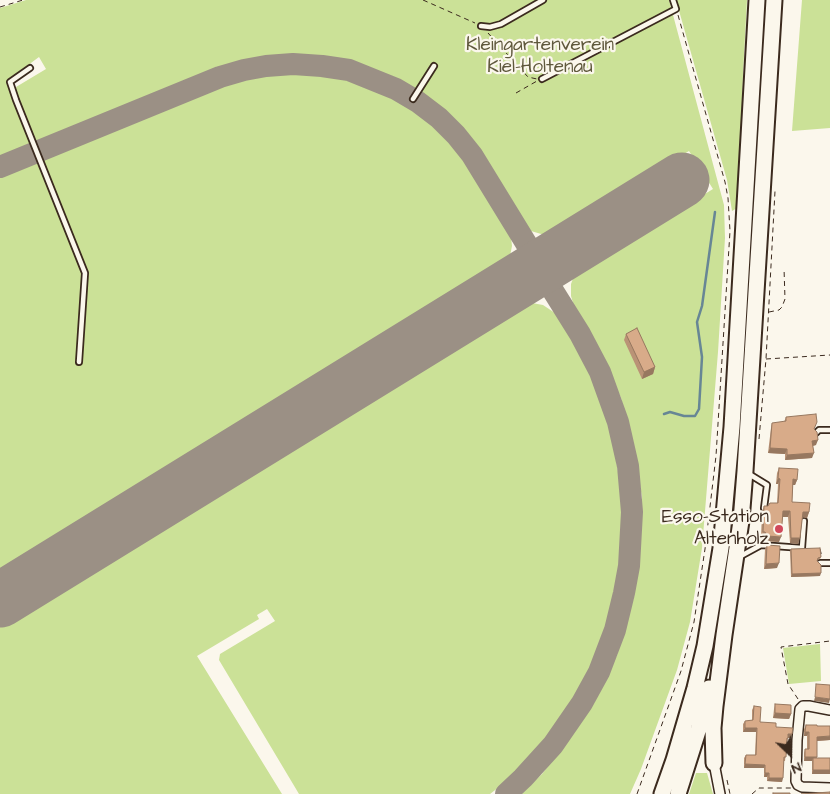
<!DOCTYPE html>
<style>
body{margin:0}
#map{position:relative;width:830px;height:794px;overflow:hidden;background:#fbf7ec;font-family:"Architects Daughter",sans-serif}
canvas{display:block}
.north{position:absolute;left:765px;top:729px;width:50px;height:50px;-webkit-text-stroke:4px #fbf7ec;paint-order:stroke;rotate:156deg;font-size:14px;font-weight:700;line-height:20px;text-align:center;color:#3b2a1e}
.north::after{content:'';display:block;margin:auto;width:18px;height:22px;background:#3b2a1e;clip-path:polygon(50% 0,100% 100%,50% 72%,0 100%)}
</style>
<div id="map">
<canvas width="830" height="794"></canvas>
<div class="north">N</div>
</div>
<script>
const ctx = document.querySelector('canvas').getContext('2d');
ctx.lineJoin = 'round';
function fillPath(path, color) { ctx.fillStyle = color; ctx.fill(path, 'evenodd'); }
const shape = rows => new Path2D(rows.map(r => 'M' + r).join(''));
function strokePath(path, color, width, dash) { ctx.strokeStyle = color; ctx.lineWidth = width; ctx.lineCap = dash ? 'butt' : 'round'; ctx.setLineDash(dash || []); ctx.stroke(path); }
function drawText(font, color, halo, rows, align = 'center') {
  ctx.font = font + ' "Architects Daughter",sans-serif'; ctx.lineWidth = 4.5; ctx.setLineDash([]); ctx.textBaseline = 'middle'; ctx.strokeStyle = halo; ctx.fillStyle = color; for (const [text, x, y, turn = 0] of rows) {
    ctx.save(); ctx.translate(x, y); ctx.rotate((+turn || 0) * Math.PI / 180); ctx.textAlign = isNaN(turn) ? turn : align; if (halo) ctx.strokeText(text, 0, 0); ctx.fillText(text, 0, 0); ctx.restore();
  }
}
const green = shape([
 [26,0,669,0,724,205,725,238,718,352,702,548,690,622,677,670,641,769,630,794,520,794,542,774,570,738,595,701,617,655,634,597,640,552,642,497,632,441,621,398,593,337,574,306,571,296,571,284,575,273,713,189,689,151,551,235,548,236,531,231,524,226,475,147,447,116,421,95,422,88,436,65,432,64,417,88,413,90,384,75,360,66,320,58,290,57,271,58,234,65,39,142,35,140,15,91,16,87,46,69,39,57,8,80,12,94,31,141,30,146,0,158,0,8],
 [676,0,747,0,743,74,739,207,732,211,727,180],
 [802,0,830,0,830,128,792,131],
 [283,73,313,73,345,78,376,88,403,103,435,125,463,157,509,229,511,237,512,246,510,256,506,263,0,573,0,176,231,82,255,76],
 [532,303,543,305,555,313,560,318,584,362,596,388,611,434,614,448,620,484,622,519,621,549,617,581,610,618,595,657,571,705,536,751,499,787,490,794,299,794,219,660,220,654,275,621,267,609,257,615,259,619,197,656,282,794,0,794,0,626,522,304],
 [820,644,821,681,789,684,783,648],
 [696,773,707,773,713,794,689,794]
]);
const stream = shape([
 [664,414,670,412,684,416,695,416,699,409,702,357,697,322,702,306,715,212]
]);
const taxiway = shape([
 [0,167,220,77,244,70,266,66,293,64,322,66,349,70,396,89,418,102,439,118,456,135,472,155,529,248,530,256,528,264,516,279,489,299],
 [504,293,531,283,545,283,550,286,580,334,600,372,618,422,628,466,632,512,629,566,624,593,615,630,599,672,582,703,553,745,523,778,506,794]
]);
const runway = shape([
 [0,600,682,180]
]);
const path = shape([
 [423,0,475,23],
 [0,7,23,0],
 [488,33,528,77,537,79],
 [516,93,537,81],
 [769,312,779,310,782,307,785,299,784,268],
 [766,359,830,355],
 [759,439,766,359,775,191],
 [820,549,822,557],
 [798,699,788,684,781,647,830,641],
 [727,780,730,794],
 [637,794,681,671,694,622,705,549,716,456,730,231,728,198,725,182,678,15],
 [752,794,759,788,791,788]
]);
const lane = shape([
 [481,26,490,27,501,24,543,0],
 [30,68,10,82,16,100,85,273,79,362],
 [542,79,676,9,673,0],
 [413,99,434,66],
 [816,433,819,430,830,430],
 [749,474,767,485,764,508],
 [761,545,802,548,804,521],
 [739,557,761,545,761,541],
 [820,563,830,563]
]);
const street = shape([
 [830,710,809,706,803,706,800,709,797,740,796,781,798,785,802,787,830,788],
 [714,763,720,794]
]);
const highway = shape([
 [714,763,713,728,715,706,724,635,741,521,745,471,774,0],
 [662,794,674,760,695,688,705,646,721,548,732,427,757,0],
 [678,794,699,728,709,688]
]);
const wall = shape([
 [626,334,655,367,653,374,642,379,624,340],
 [786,417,814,429,816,445,813,446,812,458,785,460,785,454,768,453,771,428,772,423,784,422],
 [779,468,797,480,795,485,793,485,792,502,809,512,807,518,802,517,798,544,790,543,788,517,783,517,779,542,765,541,763,538,761,537,762,512,764,506,768,506,777,503,778,484,776,484,777,473],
 [767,545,777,568,764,569,765,549],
 [791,549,821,557,820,559,817,560,820,576,791,577,790,551],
 [775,704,791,714,789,719,773,718,774,709],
 [754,706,760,722,776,727,791,738,788,738,787,742,785,761,784,761,782,782,767,781,767,777,764,777,764,768,744,768,744,758,746,755,755,755,756,732,743,732,743,724,745,721,752,720,752,710],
 [806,725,817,726,830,740,817,741,817,758,830,774,812,774,812,761,804,761,804,753,805,749,807,749,807,736,804,736,804,729]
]);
const shadedWall = shape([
 [655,367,653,374,642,379,644,372],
 [818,440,816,445,811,446,812,441],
 [770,448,787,449,785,454,768,453],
 [814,453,812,458,785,460,787,455],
 [778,478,780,479,778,484,776,484],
 [793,479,797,480,795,485,791,485],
 [783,511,790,511,788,517,781,517],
 [803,512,809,512,807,518,801,517],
 [767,536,781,537,779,542,765,541],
 [791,538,800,538,798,544,790,543],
 [779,563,777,568,764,569,766,564],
 [821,573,820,576,791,577,792,574],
 [815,697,830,699,829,703,814,701],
 [775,713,791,714,789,719,773,718],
 [745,728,757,728,756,732,743,732],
 [805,732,809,732,807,736,804,736],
 [788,734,792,734,791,738,787,738],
 [830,736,830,740,816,741,817,737],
 [805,757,817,757,813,758,812,761,804,761],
 [745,764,765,765,764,768,744,768],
 [813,770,830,770,830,774,812,774],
 [765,773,769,773,767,777,764,777],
 [769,778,783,778,782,782,767,781]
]);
const building = shape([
 [637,328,655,367,644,372,626,334,637,328],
 [816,414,817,422,814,429,817,432,818,440,812,441,814,453,787,455,787,449,770,448,772,423,786,421,786,417,816,414],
 [779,468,798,469,797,480,793,479,792,502,810,503,809,512,803,512,800,538,791,538,790,511,783,511,781,537,767,536,765,532,763,532,764,506,768,506,770,503,778,503,780,479,778,478,779,468],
 [767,545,780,546,779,563,766,564,767,545],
 [820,548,821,557,818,558,817,561,821,565,821,573,792,574,791,549,820,548],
 [816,684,830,685,830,699,815,697,816,684],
 [775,704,791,705,791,714,775,713,775,704],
 [754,706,761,707,760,722,776,723,776,727,793,728,792,734,788,734,788,738,787,738,786,757,784,757,783,778,769,778,769,773,765,773,765,765,745,764,746,755,756,755,757,728,745,728,745,721,753,720,754,706],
 [806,725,817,725,817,726,830,726,830,736,817,737,817,757,805,757,805,749,809,749,809,732,805,732,806,725],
 [813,758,830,758,830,770,813,770,813,758],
 [830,792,830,794,801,794,830,792],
 [773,793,790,793,790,794,773,794,773,793]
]);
const markers = [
 [779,529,5,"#d1495b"]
];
const parkNames = [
 ["Kleingartenverein",540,46],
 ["Kiel-Holtenau",540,68]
];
const poiNames = [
 ["Esso-Station",769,518],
 ["Altenholz",769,540]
];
fillPath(green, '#cbe197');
strokePath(stream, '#678695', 2.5);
strokePath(taxiway, '#9b9085', 22);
strokePath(runway, '#9b9085', 55);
strokePath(lane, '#3b2a1e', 8);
strokePath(street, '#3b2a1e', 12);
strokePath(highway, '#3b2a1e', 19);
strokePath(path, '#3b2a1e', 1, [5, 4]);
strokePath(lane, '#fbf7ec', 4.5);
strokePath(street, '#fbf7ec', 9);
strokePath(highway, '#fbf7ec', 15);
fillPath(wall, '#ba9376');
fillPath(shadedWall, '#977860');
fillPath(building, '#d8ab89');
strokePath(building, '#977860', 1);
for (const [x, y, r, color] of markers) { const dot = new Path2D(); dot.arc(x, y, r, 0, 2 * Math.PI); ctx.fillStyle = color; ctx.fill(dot); strokePath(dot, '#fbf7ec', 2); }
drawText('19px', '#5f583c', '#fbf7ec', parkNames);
drawText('19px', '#3b2a1e', '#fbf7ec', poiNames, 'right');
</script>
